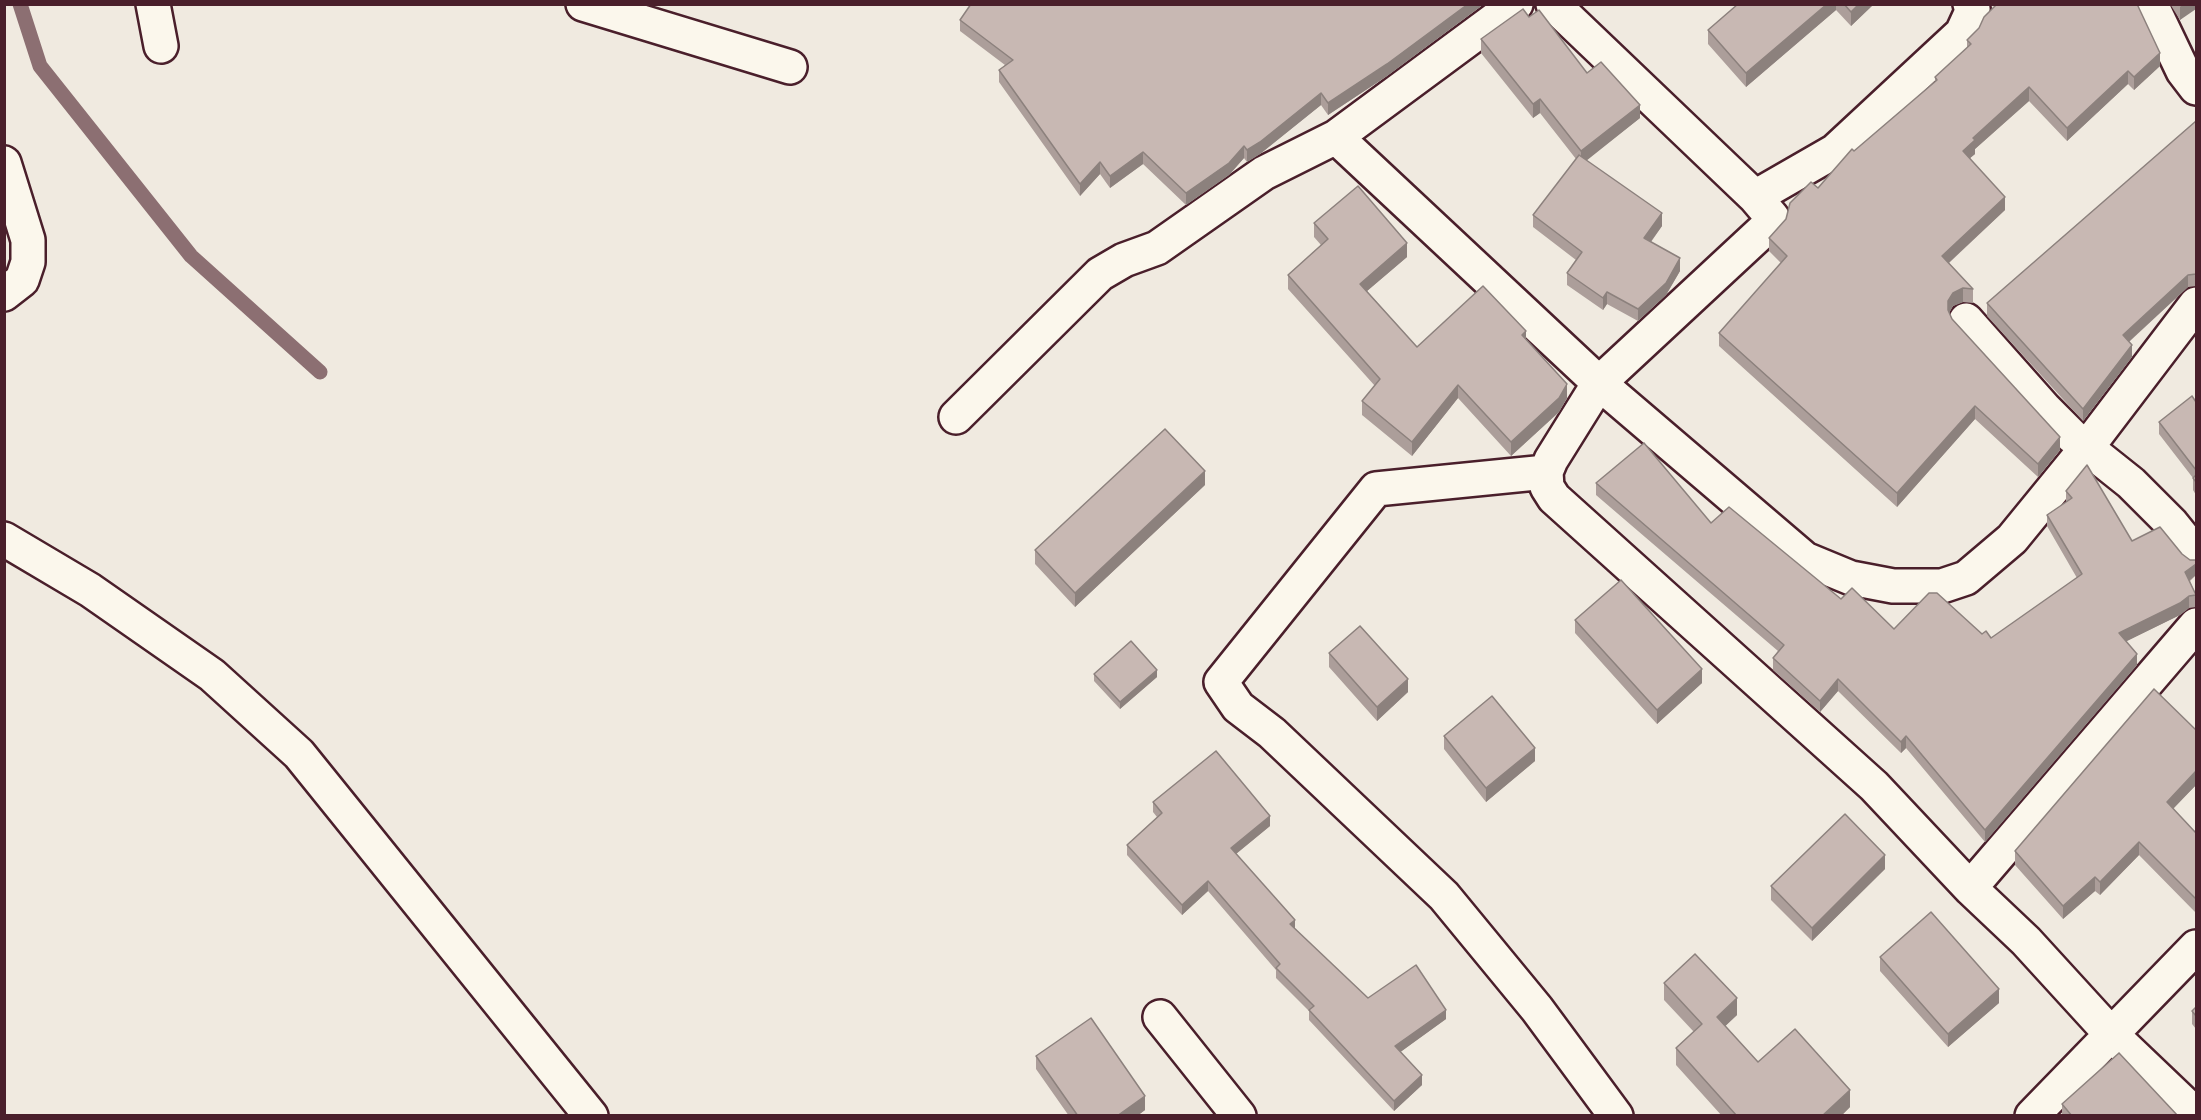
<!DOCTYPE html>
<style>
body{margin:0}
#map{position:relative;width:2201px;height:1120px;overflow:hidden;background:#f0eae0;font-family:"Playpen Sans",sans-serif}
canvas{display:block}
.frame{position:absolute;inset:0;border:6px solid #4a1f2b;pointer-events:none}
</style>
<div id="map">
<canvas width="2201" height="1120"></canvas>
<div class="frame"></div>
</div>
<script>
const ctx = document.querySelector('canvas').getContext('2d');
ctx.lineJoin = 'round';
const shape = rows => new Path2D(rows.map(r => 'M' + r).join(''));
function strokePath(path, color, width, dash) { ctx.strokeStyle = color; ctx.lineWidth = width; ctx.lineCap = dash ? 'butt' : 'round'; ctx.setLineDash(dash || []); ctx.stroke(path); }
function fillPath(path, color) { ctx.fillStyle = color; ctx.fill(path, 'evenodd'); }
const stream = shape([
 [20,4,40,66,191,256,320,372]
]);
const street = shape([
 [153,4,161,46],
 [583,4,790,67],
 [1553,4,1755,197,1772,217,1769,225,1599,383,1551,460,1546,472,1547,487,1554,498,1874,786,1970,888,2026,941,2111,1034,2196,1115],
 [2151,4,2183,71,2196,88],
 [1336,137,1599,383,1805,559,1851,578,1893,586,1942,586,1966,578,2012,539,2088,446,2196,304],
 [4,163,28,240,28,262,22,280,4,294],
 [1755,197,1835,151,1962,33,1973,9,1970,4],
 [1966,320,2045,409,2072,436,2131,483,2172,524,2196,554],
 [956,417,1100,274,1124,260,1157,248,1264,173,1336,137,1516,4],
 [1546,472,1376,489,1221,682,1238,707,1272,733,1444,896,1537,1009,1616,1116],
 [4,539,90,590,212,675,299,754,591,1116],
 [1970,888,2196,625],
 [1160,1017,1239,1116],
 [2032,1116,2196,947]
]);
const wall = shape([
 [971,4,1484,4,1387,76,1328,115,1321,105,1260,154,1247,162,1244,158,1229,175,1186,205,1143,164,1110,188,1100,174,1080,196,999,82,999,70,1005,65,960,31,960,20],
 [1738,4,1874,4,1851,26,1836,10,1746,87,1708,44,1708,30],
 [2170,4,2196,4,2180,20],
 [1529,17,1587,73,1640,118,1586,160,1662,226,1651,242,1680,271,1666,295,1638,321,1607,304,1603,310,1567,285,1567,273,1576,260,1533,227,1533,215,1576,159,1540,113,1533,118,1481,53,1481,39],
 [1979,28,2160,66,2134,90,2128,84,2067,141,2029,101,1975,149,1975,154,1970,158,2005,210,1949,263,1973,289,1973,303,1963,302,1953,306,1949,313,1952,319,2060,450,2038,477,1975,419,1897,507,1719,346,1719,333,1781,263,1769,251,1769,238,1854,151,1935,82,1935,77,1967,48,1967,40],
 [2196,121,2196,286,2188,287,2129,342,2132,357,2083,421,1987,316,1987,303],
 [1314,223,1407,257,1367,291,1417,347,1526,340,1567,398,1559,412,1511,456,1458,398,1412,456,1362,415,1362,401,1375,386,1288,289,1288,275,1321,245,1314,237],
 [2196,402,2196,495,2193,490,2193,478,2159,434,2159,422],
 [1596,483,1711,523,1894,629,1982,634,1991,638,2077,578,2047,526,2047,515,2066,502,2066,491,2132,541,2182,554,2190,560,2196,560,2196,575,2190,581,2196,595,2196,607,2189,608,2180,615,2126,641,2137,665,1985,842,1906,748,1901,753,1838,691,1820,712,1773,670,1773,658,1778,651,1596,495],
 [1205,485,1075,607,1035,564,1035,550],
 [2195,510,2196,510,2196,525,2195,523],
 [1575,620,1702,683,1657,724,1575,633],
 [1329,653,1408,692,1377,721,1329,667],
 [1094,674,1157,677,1120,709,1094,681],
 [1444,736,1535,761,1486,802,1444,749],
 [2196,785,2173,809,2196,833,2196,913,2139,855,2100,895,2095,891,2063,919,2015,865,2015,851],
 [1153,802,1270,826,1236,854,1295,929,1368,998,1446,1019,1400,1052,1422,1085,1394,1111,1309,1020,1309,1011,1276,978,1276,970,1208,891,1182,915,1127,855,1127,845,1157,817,1153,812],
 [1885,869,1812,941,1771,900,1771,886],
 [1880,957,1999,1003,1948,1047,1880,971],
 [1664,983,1737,1015,1725,1026,1758,1062,1850,1107,1841,1116,1722,1116,1676,1065,1676,1048,1694,1032,1664,1000],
 [2196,1007,2196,1029,2192,1024,2192,1011],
 [1036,1056,1145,1110,1137,1116,1069,1116,1036,1069],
 [2062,1104,2178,1116,2062,1116]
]);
const shadedWall = shape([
 [1468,4,1484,4,1387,76,1328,115,1328,103],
 [1827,4,1836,4,1836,10,1746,87,1746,73],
 [1859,4,1874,4,1851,26,1851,12],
 [2183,4,2196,4,2196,9,2180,20,2180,7],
 [2160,53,2160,66,2134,90,2134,77],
 [2128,71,2128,84,2067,141,2067,128],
 [2029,87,2029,101,1975,149,1975,154,1963,164,1963,151,1973,138],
 [1321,93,1321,105,1260,154,1247,162,1247,150],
 [1540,99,1540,113,1533,118,1533,104],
 [1640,105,1640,118,1581,165,1581,151],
 [1244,146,1244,158,1229,175,1186,205,1186,193],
 [1143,152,1143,164,1110,188,1110,176],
 [1100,162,1100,174,1080,196,1080,184],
 [2005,197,2005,210,1942,269,1942,256],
 [1662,213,1662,226,1644,251,1644,238],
 [1407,243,1407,257,1360,297,1360,284],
 [1680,258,1680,271,1666,295,1638,321,1638,309],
 [2188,275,2188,287,2123,347,2123,335],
 [1963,288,1963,302,1953,306,1948,315,1948,323,1948,301,1953,293],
 [1607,292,1607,304,1603,310,1603,298],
 [1526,331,1526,345,1522,335],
 [2132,345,2132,357,2083,421,2083,409],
 [1567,384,1567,398,1559,412,1511,456,1511,442],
 [1458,385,1458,398,1412,456,1412,442],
 [1975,406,1975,419,1897,507,1897,493],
 [2060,437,2060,450,2038,477,2038,464],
 [1205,471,1205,485,1075,607,1075,593],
 [2196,564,2196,575,2185,584,2185,572],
 [2189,596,2189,608,2180,615,2119,645,2119,633],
 [2137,654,2137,665,1985,842,1985,830],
 [1702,669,1702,683,1657,724,1657,710],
 [1157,670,1157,677,1120,709,1120,702],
 [1408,679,1408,692,1377,721,1377,707],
 [1838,679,1838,691,1820,712,1820,701],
 [1906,736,1906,748,1901,753,1901,742],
 [1535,748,1535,761,1486,802,1486,788],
 [2196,771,2196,785,2167,815,2167,802],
 [1270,816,1270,826,1231,858,1231,848],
 [2139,842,2139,855,2100,895,2100,882],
 [1885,855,1885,869,1812,941,1812,928],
 [2095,877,2095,891,2063,919,2063,906],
 [1208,881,1208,891,1182,915,1182,905],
 [1295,920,1295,929,1290,924],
 [1999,989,1999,1003,1948,1047,1948,1034],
 [1737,998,1737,1015,1717,1034,1717,1017],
 [1446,1010,1446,1019,1395,1056,1395,1046],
 [1422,1075,1422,1085,1394,1111,1394,1101],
 [1850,1090,1850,1107,1841,1116,1822,1116],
 [1145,1096,1145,1110,1137,1116,1117,1116]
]);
const building = shape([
 [971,4,1468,4,1387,64,1328,103,1321,93,1260,142,1247,150,1244,146,1229,163,1186,193,1143,152,1110,176,1100,162,1080,184,999,70,1013,60,960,20,971,4],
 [1738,4,1827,4,1746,73,1708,30,1738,4],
 [1844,4,1859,4,1851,12,1844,4],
 [1997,4,2137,4,2160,53,2134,77,2128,71,2067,128,2029,87,1973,138,1975,140,1963,151,2005,197,1942,256,1973,289,1963,288,1953,293,1948,301,1948,310,1952,319,2060,437,2038,464,1975,406,1897,493,1719,333,1787,256,1769,238,1786,219,1790,203,1811,182,1818,188,1852,149,1854,151,1937,80,1935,77,1971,44,1967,40,1979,28,1984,17,1997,4],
 [1523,9,1529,17,1539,10,1587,73,1601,62,1640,105,1581,151,1540,99,1533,104,1481,39,1523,9],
 [2196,121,2196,274,2188,275,2123,335,2132,345,2083,409,1987,303,2196,121],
 [1579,155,1662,213,1644,238,1680,258,1666,283,1638,309,1607,292,1603,298,1567,273,1582,252,1533,215,1579,155],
 [1358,186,1407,243,1360,284,1417,347,1483,286,1526,331,1522,335,1567,384,1559,398,1511,442,1458,385,1412,442,1362,401,1380,379,1288,275,1328,239,1314,223,1358,186],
 [2192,396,2196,402,2196,470,2159,422,2192,396],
 [1165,429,1205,471,1075,593,1035,550,1165,429],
 [1644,443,1711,523,1729,507,1841,599,1852,588,1894,629,1929,593,1937,593,1982,634,1986,631,1991,638,2082,574,2047,515,2072,498,2066,491,2087,465,2132,541,2160,527,2182,554,2190,560,2196,560,2196,564,2185,572,2196,595,2189,596,2180,603,2119,633,2137,654,1985,830,1906,736,1901,742,1838,679,1820,701,1773,658,1784,645,1596,483,1644,443],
 [2196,475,2196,482,2193,478,2196,475],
 [1621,580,1702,669,1657,710,1575,620,1621,580],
 [1360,626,1408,679,1377,707,1329,653,1360,626],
 [1131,641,1157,670,1120,702,1094,674,1131,641],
 [2154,689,2196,730,2196,771,2167,802,2196,833,2196,899,2139,842,2100,882,2095,877,2063,906,2015,851,2154,689],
 [1492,696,1535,748,1486,788,1444,736,1492,696],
 [1216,751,1270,816,1231,848,1295,920,1290,924,1368,998,1416,965,1446,1010,1395,1046,1422,1075,1394,1101,1309,1010,1314,1006,1276,968,1280,964,1208,881,1182,905,1127,845,1162,813,1153,802,1216,751],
 [1845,814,1885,855,1812,928,1771,886,1845,814],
 [1931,912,1999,989,1948,1034,1880,957,1931,912],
 [1695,954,1737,998,1717,1017,1758,1062,1795,1029,1850,1090,1822,1116,1737,1116,1676,1048,1702,1024,1664,983,1695,954],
 [2196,1007,2196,1016,2192,1011,2196,1007],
 [1091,1018,1145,1096,1117,1116,1078,1116,1036,1056,1091,1018],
 [2119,1053,2178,1116,2072,1116,2062,1104,2119,1053]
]);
strokePath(stream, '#8c6f72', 15);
strokePath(street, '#4a1f2b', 38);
strokePath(street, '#fbf7ec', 33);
fillPath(wall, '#ac9e9a');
fillPath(shadedWall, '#8c817d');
fillPath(building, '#c8b8b3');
strokePath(building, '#8c817d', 1.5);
</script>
